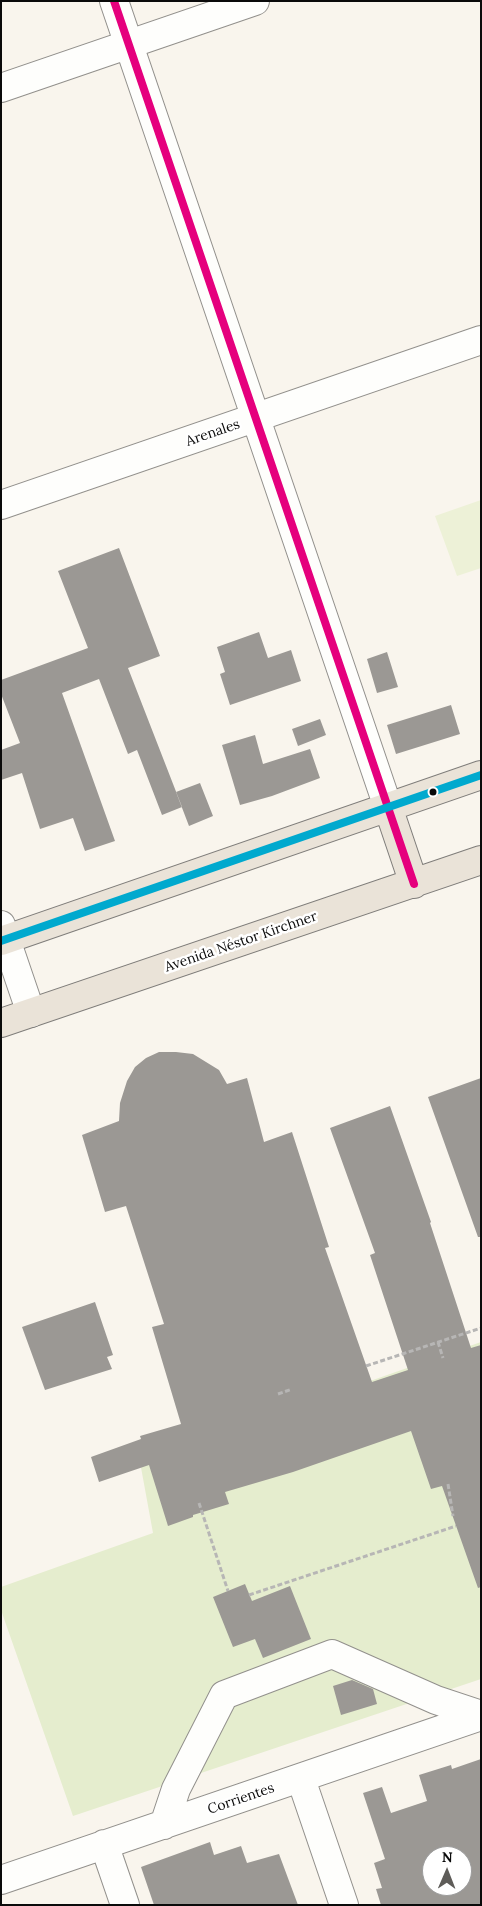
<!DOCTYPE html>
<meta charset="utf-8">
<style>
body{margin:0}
#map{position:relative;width:482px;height:1906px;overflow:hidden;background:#f9f5ed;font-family:Lora,serif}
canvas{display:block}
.frame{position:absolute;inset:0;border:2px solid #0a0a0a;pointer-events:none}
.north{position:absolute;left:422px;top:1846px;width:50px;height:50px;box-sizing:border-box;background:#fff;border:1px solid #9d9d9d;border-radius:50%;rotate:1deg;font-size:14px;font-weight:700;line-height:20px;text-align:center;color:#0a0a0a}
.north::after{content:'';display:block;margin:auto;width:18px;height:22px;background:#5e5c59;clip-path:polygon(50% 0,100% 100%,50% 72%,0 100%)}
</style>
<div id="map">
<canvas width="482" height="1906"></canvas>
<div class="frame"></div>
<div class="north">N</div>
</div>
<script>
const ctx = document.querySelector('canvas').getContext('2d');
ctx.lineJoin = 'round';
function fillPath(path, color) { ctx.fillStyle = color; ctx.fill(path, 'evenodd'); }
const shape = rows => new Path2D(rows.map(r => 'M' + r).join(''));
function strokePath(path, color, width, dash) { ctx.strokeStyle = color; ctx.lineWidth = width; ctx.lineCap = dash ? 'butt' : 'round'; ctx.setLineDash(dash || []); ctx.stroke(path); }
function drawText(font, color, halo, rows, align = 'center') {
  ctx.font = font + ' Lora,serif'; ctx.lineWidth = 5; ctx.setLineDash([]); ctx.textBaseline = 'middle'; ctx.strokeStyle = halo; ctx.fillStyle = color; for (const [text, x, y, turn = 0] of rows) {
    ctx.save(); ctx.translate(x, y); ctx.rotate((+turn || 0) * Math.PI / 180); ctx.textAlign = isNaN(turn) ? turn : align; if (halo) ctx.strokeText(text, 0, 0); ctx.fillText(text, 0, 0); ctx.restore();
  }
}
const green = shape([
 [481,1342,481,1679,73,1816,1,1610,1,1587,153,1533,140,1462]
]);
const pitch = shape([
 [481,500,481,568,457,576,435,516]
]);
const building = shape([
 [119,548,160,656,128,668,182,807,162,815,137,750,128,754,99,679,62,693,115,841,85,851,73,818,40,829,22,773,1,780,1,750,20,743,1,694,1,680,88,648,58,571],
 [259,632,268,658,291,650,301,681,230,705,220,674,225,672,217,647],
 [387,652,398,687,377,693,367,659],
 [451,705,460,734,396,754,387,725],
 [320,719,326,735,298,746,292,729],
 [255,735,263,764,310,749,320,778,272,796,240,805,222,745],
 [200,783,213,816,189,826,176,792],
 [159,1052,176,1052,193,1054,219,1070,227,1084,247,1078,264,1142,292,1132,329,1247,325,1248,372,1382,408,1370,370,1255,375,1253,330,1128,390,1106,431,1222,430,1223,471,1348,481,1345,481,1587,478,1588,442,1486,431,1489,411,1431,293,1472,225,1492,229,1504,193,1515,193,1517,168,1526,149,1465,99,1482,91,1457,141,1439,140,1436,181,1424,152,1327,164,1324,126,1206,105,1212,82,1135,119,1121,120,1103,127,1081,135,1067,146,1058],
 [481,1078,481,1237,478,1237,428,1097],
 [95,1302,113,1355,107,1357,112,1369,45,1390,22,1327],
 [245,1584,252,1601,290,1586,311,1639,263,1658,255,1639,233,1647,213,1597],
 [352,1680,373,1689,377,1704,341,1715,333,1686],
 [481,1759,481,1905,381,1905,376,1889,382,1888,374,1863,385,1859,363,1793,382,1787,391,1813,427,1801,419,1775,451,1765,452,1769],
 [432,1856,462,1856,462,1886,432,1886],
 [210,1842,214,1855,241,1846,247,1863,279,1854,298,1905,154,1905,141,1867]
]);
const path = shape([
 [438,1342,443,1358],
 [366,1366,481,1328],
 [278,1394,292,1389],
 [448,1484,453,1516],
 [199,1503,228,1591],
 [249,1595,456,1526]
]);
const minor = shape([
 [114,1,388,807],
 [1,88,255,1],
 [1,505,481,340],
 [1,925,31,1013],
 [301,1779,344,1905],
 [164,1825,176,1789,224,1695,332,1654,436,1700,481,1715],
 [104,1844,125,1905],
 [1,1880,481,1716]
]);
const major = shape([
 [388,807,414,884],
 [1,941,481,775],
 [1,1023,481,860]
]);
const bus1 = shape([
 [114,1,414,884]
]);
const bus2 = shape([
 [1,941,481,775]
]);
const markers = [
 [433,792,4.5,"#0a0a0a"]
];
const streetNames = [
 ["Arenales",213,433,-19],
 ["Avenida Néstor Kirchner",241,942,-19],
 ["Corrientes",241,1799,-19]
];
fillPath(green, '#e5edce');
fillPath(pitch, '#edf1d7');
fillPath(building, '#9b9894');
strokePath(minor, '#92908c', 30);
strokePath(major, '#7f7d7a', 30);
strokePath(path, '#b7b6b5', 3, [5, 2.5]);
strokePath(minor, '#fefefc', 28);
strokePath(major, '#eae3d8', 28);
strokePath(bus1, '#e5007d', 8);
strokePath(bus2, '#00a9ce', 8);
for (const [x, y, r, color] of markers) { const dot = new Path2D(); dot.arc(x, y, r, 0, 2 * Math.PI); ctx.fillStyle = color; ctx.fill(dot); strokePath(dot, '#fff', 2); }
drawText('14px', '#0a0a0a', '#fff', streetNames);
</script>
